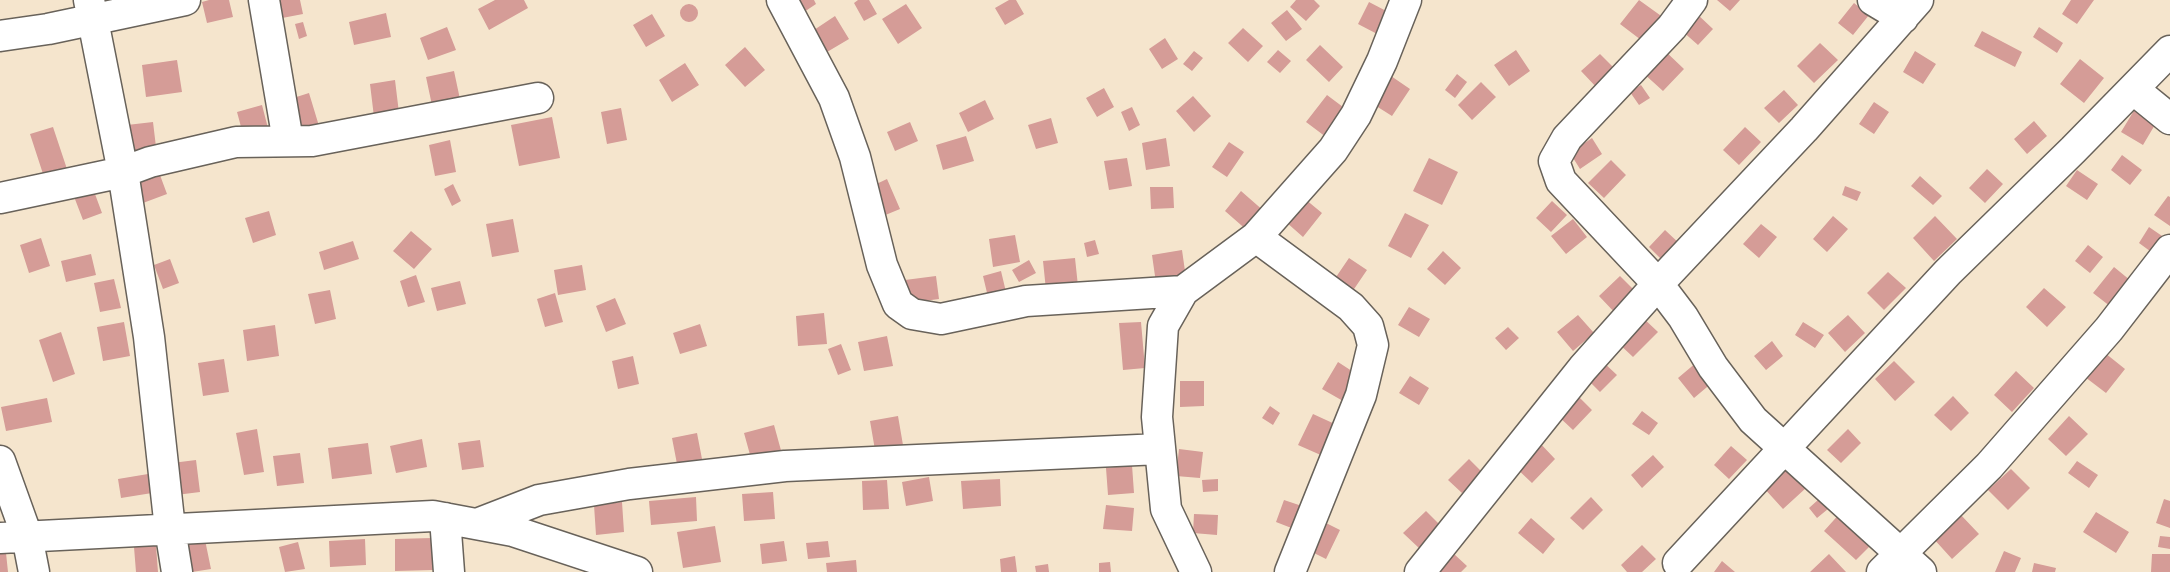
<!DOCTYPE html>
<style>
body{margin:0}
canvas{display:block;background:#f5e5cd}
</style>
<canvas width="2170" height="572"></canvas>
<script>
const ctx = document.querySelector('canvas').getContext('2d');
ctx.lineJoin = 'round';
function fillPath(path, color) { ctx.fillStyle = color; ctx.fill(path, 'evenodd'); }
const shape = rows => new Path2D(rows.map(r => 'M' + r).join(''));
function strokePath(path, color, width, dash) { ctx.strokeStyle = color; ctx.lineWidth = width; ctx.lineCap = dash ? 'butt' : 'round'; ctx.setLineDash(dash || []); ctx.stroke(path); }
const building = shape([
 [209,0,229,0,233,17,207,23,202,2],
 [273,0,300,0,303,14,277,19],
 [495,0,524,0,528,8,489,30,478,9],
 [792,0,814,0,816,4,801,14],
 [858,0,869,0,877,14,864,21,854,3],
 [1009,0,1016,0,1024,14,1005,25,995,8],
 [1296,0,1314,0,1320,6,1306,21,1290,7],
 [1639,0,1664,18,1645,43,1620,24],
 [1717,0,1740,0,1730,11],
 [2071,0,2094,0,2077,24,2062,14],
 [1369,2,1392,14,1381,36,1358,24],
 [1854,3,1869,15,1853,35,1838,23],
 [906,4,922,28,898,44,882,19],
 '680 13a9 9 0 1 1 18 0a9 9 0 1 1-18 0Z',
 [1287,10,1302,29,1286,41,1271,23],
 [386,13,391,37,354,45,349,22],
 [1696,13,1713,29,1698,45,1681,30],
 [652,14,665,36,646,47,633,25],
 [835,16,849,39,827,52,814,30],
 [303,22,307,36,299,39,295,24],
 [447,27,456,50,428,60,420,38],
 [2039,27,2063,43,2057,53,2033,37],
 [1243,28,1263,46,1248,62,1228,43],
 [1982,31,2022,52,2015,67,1974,46],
 [1165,38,1178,59,1162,69,1149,49],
 [1820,43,1838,60,1814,83,1797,66],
 [1320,45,1343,67,1329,82,1306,60],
 [745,47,765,70,745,87,725,65],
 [1663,49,1684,69,1663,91,1642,72],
 [1278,50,1291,61,1280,73,1267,62],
 [1516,50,1530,71,1509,86,1494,65],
 [1194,51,1203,58,1192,71,1183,64],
 [1915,51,1936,64,1923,84,1903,72],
 [1600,54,1617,71,1598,89,1581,71],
 [2080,59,2104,78,2084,103,2060,84],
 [177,60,182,92,146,97,142,65],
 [685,63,699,85,672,102,659,80],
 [454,71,461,104,433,110,426,77],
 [1457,74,1467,82,1455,98,1445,90],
 [1391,76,1410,89,1392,116,1373,104],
 [395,80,399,113,374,117,370,84],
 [1481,82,1496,97,1472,120,1458,105],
 [1641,85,1650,98,1639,105,1630,92],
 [1104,88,1114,107,1097,117,1086,98],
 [1784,90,1798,105,1779,123,1764,108],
 [309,93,319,126,297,132,287,100],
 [1327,95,1347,110,1326,137,1306,122],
 [1193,96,1211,116,1194,132,1176,111],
 [985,100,994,119,968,132,959,113],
 [1874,102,1889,112,1874,134,1859,124],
 [262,105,269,132,244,138,237,112],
 [1132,107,1140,125,1129,131,1121,112],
 [621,108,627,140,607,144,601,112],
 [2135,109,2156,123,2143,145,2121,132],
 [552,117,560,158,519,166,511,125],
 [1051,118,1058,143,1036,149,1028,125],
 [2034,121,2047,136,2027,154,2014,139],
 [153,122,156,147,131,151,127,125],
 [910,122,918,141,895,151,887,132],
 [53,127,68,172,45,180,30,134],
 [1745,127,1761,142,1739,165,1723,150],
 [966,136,974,161,943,170,936,145],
 [1166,138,1170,166,1146,170,1142,143],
 [1592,138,1602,154,1580,169,1570,153],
 [450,140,456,172,435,176,429,145],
 [1229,142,1244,152,1227,177,1212,167],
 [2122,155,2142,170,2130,185,2111,170],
 [1127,158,1132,186,1109,190,1104,161],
 [1429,158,1458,172,1442,205,1413,191],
 [1611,160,1626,175,1604,198,1588,183],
 [157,167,167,194,143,203,133,176],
 [1987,169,2003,184,1985,203,1969,188],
 [2077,170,2098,184,2087,200,2066,186],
 [1920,176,1942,196,1933,205,1911,186],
 [887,179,900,209,883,216,870,187],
 [453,184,461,201,452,206,444,189],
 [92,186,102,213,83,220,73,194],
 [1845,186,1861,192,1857,201,1842,195],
 [1150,187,1173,187,1174,208,1151,209],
 [1241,191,1265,212,1249,232,1225,211],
 [2168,196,2170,197,2170,226,2154,215],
 [1305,199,1322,213,1303,237,1286,222],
 [1552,201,1567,215,1551,232,1536,218],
 [269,211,276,235,253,243,245,218],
 [1405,213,1429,225,1411,258,1388,246],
 [1833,216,1848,229,1827,252,1813,239],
 [1935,216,1957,239,1934,261,1913,238],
 [513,219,519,252,492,257,486,224],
 [1573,219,1587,237,1566,254,1551,236],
 [1761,224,1777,237,1759,258,1743,244],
 [2149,227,2165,238,2154,254,2139,243],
 [1665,230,1681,245,1665,263,1649,247],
 [411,231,432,249,414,269,393,251],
 [1015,235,1020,262,993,267,989,239],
 [41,238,50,266,29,273,20,245],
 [1095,240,1099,254,1087,257,1084,243],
 [353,241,359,259,324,270,319,252],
 [2088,245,2103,257,2090,273,2075,261],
 [1182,250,1186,278,1156,283,1152,255],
 [1443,251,1461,268,1445,285,1427,269],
 [91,254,96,275,66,282,61,261],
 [1075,258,1078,286,1046,290,1043,261],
 [1349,258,1367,270,1352,292,1334,280],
 [170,259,179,283,163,289,154,265],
 [1029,260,1036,273,1019,282,1012,270],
 [582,265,586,290,558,295,554,270],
 [2114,267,2136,285,2115,310,2093,293],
 [1001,271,1006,292,988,297,983,276],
 [1888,272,1906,288,1884,310,1867,293],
 [416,275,425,302,408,307,400,281],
 [936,276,939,299,908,303,905,280],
 [1620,276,1638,294,1617,315,1599,296],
 [114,279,121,308,100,312,94,283],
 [460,281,466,304,437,311,431,288],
 [2044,288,2066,307,2047,327,2026,307],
 [330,290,336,319,315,324,308,294],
 [555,293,563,322,545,327,537,299],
 [615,298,626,324,606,332,596,306],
 [1409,307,1430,319,1419,337,1398,325],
 [824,313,827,344,798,346,796,316],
 [1578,315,1594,333,1573,351,1557,332],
 [1848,315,1865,333,1845,352,1828,333],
 [1641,316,1658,332,1633,357,1616,341],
 [124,322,130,356,103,361,97,327],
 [1141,322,1145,368,1123,370,1119,323],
 [1803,322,1824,335,1815,348,1795,335],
 [700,324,707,346,680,354,673,333],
 [275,325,279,356,247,361,243,330],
 [1508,327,1519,338,1506,350,1495,338],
 [61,332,75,374,53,382,39,340],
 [887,336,893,366,864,371,858,342],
 [1772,341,1783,356,1766,370,1754,356],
 [841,344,851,370,838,375,828,349],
 [2105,353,2125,369,2106,393,2085,377],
 [633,356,639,384,618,389,612,361],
 [224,359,229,392,203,396,198,363],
 [1602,361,1617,375,1600,392,1586,378],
 [1894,361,1915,382,1895,401,1875,379],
 [1338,362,1358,375,1343,401,1322,389],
 [1697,362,1713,382,1694,398,1678,378],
 [2016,371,2034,388,2012,412,1994,395],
 [1410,376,1429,388,1419,405,1399,393],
 [1180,381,1204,381,1204,406,1180,407],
 [1577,395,1592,410,1573,430,1557,415],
 [1953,396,1969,413,1951,431,1934,415],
 [47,398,52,422,6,431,1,407],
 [1270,406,1280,413,1273,425,1262,418],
 [1642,411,1658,423,1649,435,1632,424],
 [1313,414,1337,425,1323,456,1298,445],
 [898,416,903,445,875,450,870,421],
 [2069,416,2088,434,2066,456,2048,439],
 [774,425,782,454,752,462,744,433],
 [257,429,264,472,244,475,236,433],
 [1848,429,1861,443,1841,463,1827,450],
 [697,433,702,459,677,464,672,438],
 [422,439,427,467,396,473,390,446],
 [480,440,484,467,462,470,458,443],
 [1538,441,1555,459,1532,483,1514,466],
 [368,443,372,474,332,479,328,448],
 [1731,446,1747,460,1729,479,1714,465],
 [1179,449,1203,452,1200,478,1176,476],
 [300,453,304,483,277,486,273,456],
 [1653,455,1664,467,1642,488,1631,475],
 [1469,459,1483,473,1462,493,1448,480],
 [196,460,200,492,176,495,172,463],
 [2077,461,2098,475,2089,488,2068,473],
 [1132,465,1134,493,1108,495,1106,468],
 [1787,466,1806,488,1783,509,1763,487],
 [2011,469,2030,488,2008,510,1988,490],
 [148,474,152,493,121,498,118,479],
 [929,477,933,501,906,506,902,482],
 [1000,479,1001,506,963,509,961,481],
 [1218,479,1218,491,1203,492,1202,480],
 [887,480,889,509,863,510,862,481],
 [773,492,775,519,744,521,742,494],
 [696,497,697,521,651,525,649,501],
 [1591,497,1603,510,1583,530,1570,518],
 [1819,499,1828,509,1817,518,1809,508],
 [2164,499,2170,501,2170,528,2156,523],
 [1284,500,1302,506,1294,529,1276,522],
 [622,502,624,532,596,535,594,505],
 [1106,505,1134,508,1132,531,1103,529],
 [1426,511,1442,527,1420,549,1403,533],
 [1842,511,1875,541,1856,560,1824,531],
 [2096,512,2129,532,2116,553,2083,532],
 [1194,514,1218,515,1217,535,1193,533],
 [1960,514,1979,534,1952,559,1933,538],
 [1531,518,1555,539,1543,554,1518,533],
 [1318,519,1340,530,1326,559,1304,548],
 [715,526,721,562,683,568,677,532],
 [2160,536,2170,537,2170,549,2158,547],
 [432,538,433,570,395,571,395,539],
 [365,539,366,565,330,567,329,541],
 [205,540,211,569,192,572,186,544],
 [784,541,787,561,762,564,760,544],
 [828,541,830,557,808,559,806,543],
 [298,542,305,569,285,572,279,547],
 [1642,545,1656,559,1642,572,1627,572,1621,565],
 [156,546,158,572,136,572,134,547],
 [2004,551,2021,558,2015,572,1995,572],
 [0,553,6,553,8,572,0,572],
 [1454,554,1467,566,1461,572,1437,572],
 [1829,554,1846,572,1810,572],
 [2152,554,2170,554,2170,572,2151,572],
 [1015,556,1017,572,1001,572,1000,559],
 [856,560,857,572,827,572,826,563],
 [1722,561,1735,572,1714,572],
 [1110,562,1111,572,1099,572,1099,563],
 [2034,563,2056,568,2055,572,2032,572],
 [1048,564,1049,572,1036,572,1035,566]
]);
const minor = shape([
 [89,0,123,172,149,337,170,529,177,572],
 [264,0,288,141],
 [782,0,834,98,855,157,882,265,898,304,912,314,941,319,1026,301,1183,291],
 [1692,0,1672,27,1567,138,1554,161,1561,181,1658,284,1683,317,1713,367,1753,420,1921,572],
 [1873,0,1903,18],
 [0,36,48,29,185,0],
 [2133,89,2170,119],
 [0,198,123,172,150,162,236,142,312,141,538,98],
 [1256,237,1351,307,1368,326,1373,345,1361,395,1290,572],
 [0,461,27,536,34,572],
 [445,518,449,572],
 [477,524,539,500,629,484,785,466,1160,449],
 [0,538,433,516,513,531,637,572],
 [1678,563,1948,272,2073,150,2170,51],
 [1196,572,1166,509,1157,417,1163,326,1183,291,1256,237,1333,150,1356,115,1382,61,1406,0],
 [1420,572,1583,368,1658,284,1804,129,1918,0],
 [1882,572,1989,466,2109,329,2170,250]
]);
fillPath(building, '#d59c97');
strokePath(minor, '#68625a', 33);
strokePath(minor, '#fff', 30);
</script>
